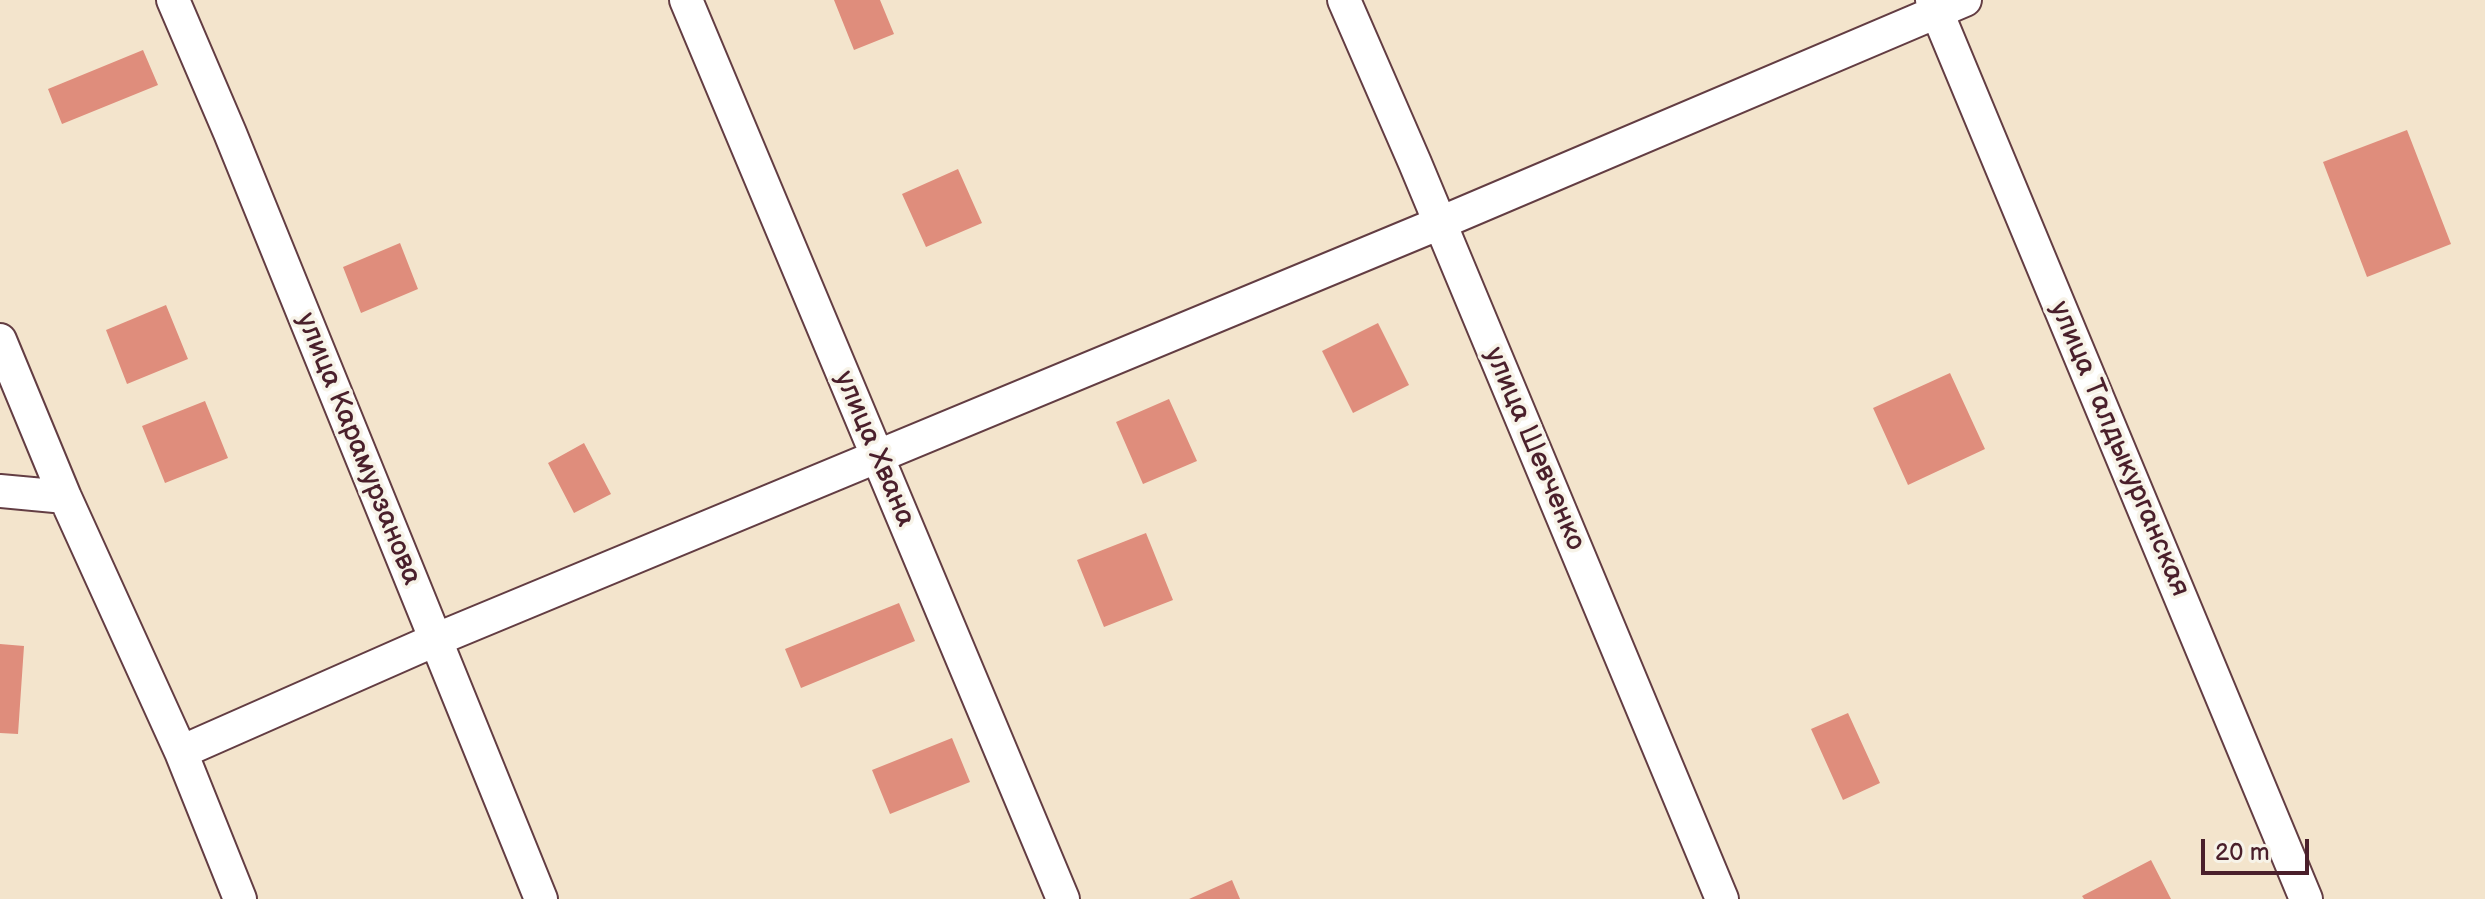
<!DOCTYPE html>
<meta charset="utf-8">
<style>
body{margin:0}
#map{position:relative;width:2485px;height:899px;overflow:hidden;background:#f3e4cc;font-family:"Balsamiq Sans",sans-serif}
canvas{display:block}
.scale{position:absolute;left:2201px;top:839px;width:108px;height:36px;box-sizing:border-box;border:4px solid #4a1f2b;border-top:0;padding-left:10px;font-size:24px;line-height:28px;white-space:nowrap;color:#4a1f2b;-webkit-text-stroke:6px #f7f3e8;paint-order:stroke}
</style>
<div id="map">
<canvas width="2485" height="899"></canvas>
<div class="scale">20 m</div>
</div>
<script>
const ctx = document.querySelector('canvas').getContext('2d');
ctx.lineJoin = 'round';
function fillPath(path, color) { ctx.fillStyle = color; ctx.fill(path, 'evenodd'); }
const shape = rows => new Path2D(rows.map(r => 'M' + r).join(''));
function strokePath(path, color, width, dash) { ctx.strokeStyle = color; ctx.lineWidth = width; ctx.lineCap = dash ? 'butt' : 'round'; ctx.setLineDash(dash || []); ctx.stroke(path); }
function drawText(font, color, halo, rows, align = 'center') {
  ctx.font = font + ' "Balsamiq Sans",sans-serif'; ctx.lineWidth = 7; ctx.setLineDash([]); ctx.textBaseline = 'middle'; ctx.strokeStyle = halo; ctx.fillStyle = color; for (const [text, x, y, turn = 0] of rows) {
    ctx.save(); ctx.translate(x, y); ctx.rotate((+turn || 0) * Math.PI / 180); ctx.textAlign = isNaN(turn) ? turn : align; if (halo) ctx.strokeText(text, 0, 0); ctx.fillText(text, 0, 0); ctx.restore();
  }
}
const building = shape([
 [834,0,880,0,894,34,854,50],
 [143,50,158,85,62,124,48,89],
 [2407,130,2451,244,2367,277,2323,162],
 [958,169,982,223,926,247,902,194],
 [400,243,418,289,361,313,343,267],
 [166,305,188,359,127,384,106,330],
 [1378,323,1409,385,1353,413,1322,351],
 [1950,373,1985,449,1908,485,1873,408],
 [1169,399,1197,461,1143,484,1116,422],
 [205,401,228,458,165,483,142,426],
 [584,443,611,494,574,513,548,463],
 [1146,533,1173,600,1104,627,1077,560],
 [899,603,915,641,801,688,785,649],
 [0,644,24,646,18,734,0,733],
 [1848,713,1880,783,1843,800,1811,729],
 [952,738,970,782,890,814,872,770],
 [2151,860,2171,899,2084,899,2082,896],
 [1232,880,1240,899,1189,899]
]);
const street = shape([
 [173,0,230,133,541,899],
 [686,0,1063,899],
 [1344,0,1415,163,1722,899],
 [1932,0,2306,899],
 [0,340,65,497,181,752,240,899],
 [0,491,65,497],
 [181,752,435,640,1440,223,1965,0]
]);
const streetNames = [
 ["улица Карамурзанова",358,449,68],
 ["улица Хвана",874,449,67],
 ["улица Шевченко",1534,449,67],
 ["улица Талдыкурганская",2119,449,67]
];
fillPath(building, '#df8d7c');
strokePath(street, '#633d43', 36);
strokePath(street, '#fff', 32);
drawText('28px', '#4a1f2b', '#f7f3e8', streetNames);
</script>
